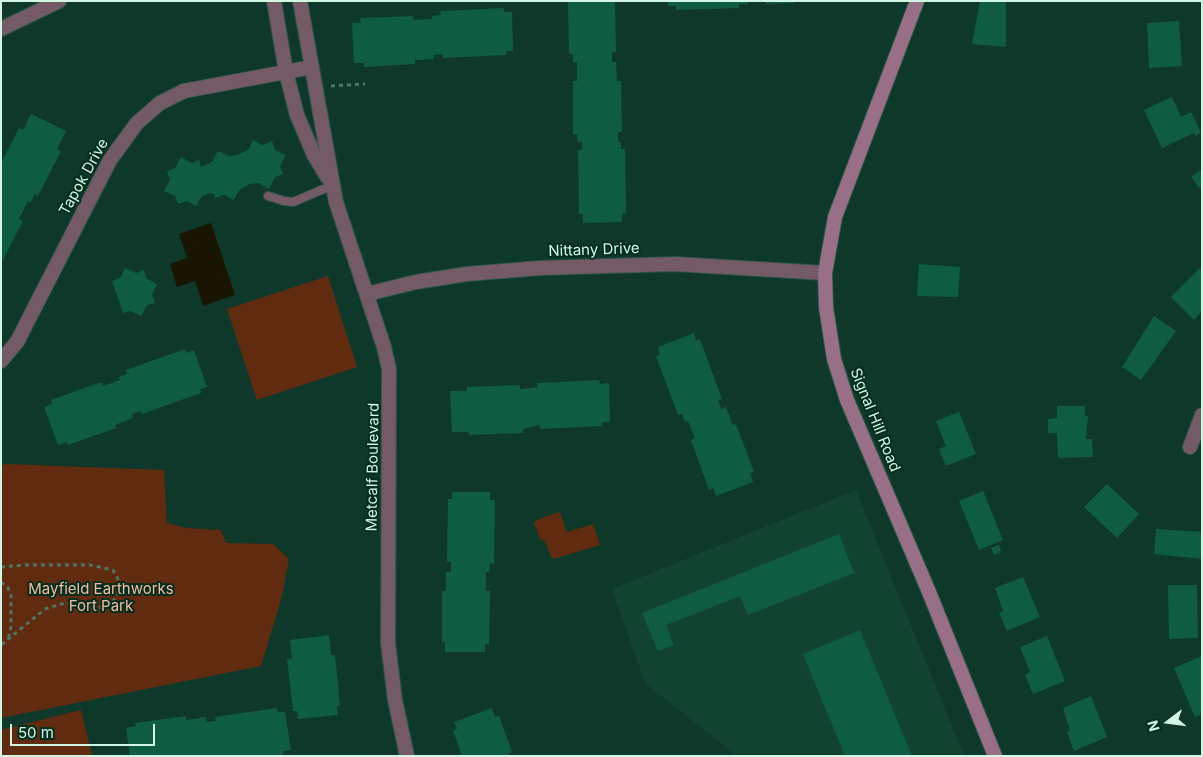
<!DOCTYPE html>
<style>
body{margin:0}
#map{position:relative;width:1203px;height:757px;overflow:hidden;background:#0e3829;font-family:Inter,sans-serif}
canvas{display:block}
.frame{position:absolute;inset:0;border:2px solid #d1f6e4;pointer-events:none}
.north{position:absolute;left:1143px;top:697px;width:50px;height:50px;-webkit-text-stroke:4px #022e1f;paint-order:stroke;rotate:255deg;font-size:14px;font-weight:700;line-height:20px;text-align:center;color:#d1f6e4}
.north::after{content:'';display:block;margin:auto;width:18px;height:22px;background:#d1f6e4;clip-path:polygon(50% 0,100% 100%,50% 72%,0 100%)}
.scale{position:absolute;left:10px;top:724px;width:145px;height:22px;box-sizing:border-box;border:2px solid #d1f6e4;border-top:0;padding-left:6px;font-size:15px;line-height:18px;white-space:nowrap;color:#d1f6e4;-webkit-text-stroke:4px #022e1f;paint-order:stroke}
</style>
<div id="map">
<canvas width="1203" height="757"></canvas>
<div class="frame"></div>
<div class="north">N</div>
<div class="scale">50 m</div>
</div>
<script>
const ctx = document.querySelector('canvas').getContext('2d');
ctx.lineJoin = 'round';
function fillPath(path, color) { ctx.fillStyle = color; ctx.fill(path, 'evenodd'); }
const shape = rows => new Path2D(rows.map(r => 'M' + r).join(''));
function strokePath(path, color, width, dash) { ctx.strokeStyle = color; ctx.lineWidth = width; ctx.lineCap = dash ? 'butt' : 'round'; ctx.setLineDash(dash || []); ctx.stroke(path); }
function drawText(font, color, halo, rows, align = 'center') {
  ctx.font = font + ' Inter,sans-serif'; ctx.lineWidth = 4; ctx.setLineDash([]); ctx.textBaseline = 'middle'; ctx.strokeStyle = halo; ctx.fillStyle = color; for (const [text, x, y, turn = 0] of rows) {
    ctx.save(); ctx.translate(x, y); ctx.rotate((+turn || 0) * Math.PI / 180); ctx.textAlign = isNaN(turn) ? turn : align; if (halo) ctx.strokeText(text, 0, 0); ctx.fillText(text, 0, 0); ctx.restore();
  }
}
const built = shape([
 [856,490,964,756,737,756,645,683,612,589]
]);
const green = shape([
 [328,276,357,367,257,400,227,309],
 [8,464,164,470,167,523,186,528,221,530,226,543,273,544,289,559,282,596,261,666,1,718,1,465],
 [560,512,567,532,593,524,600,545,554,559,551,557,545,541,540,539,534,523,536,520],
 [81,710,92,756,1,756,1,730]
]);
const water = shape([
 [211,223,235,295,203,306,195,281,177,287,170,264,187,258,179,234]
]);
const building = shape([
 [568,1,615,1,616,52,612,52,612,62,616,62,617,81,621,81,622,132,618,132,618,142,621,142,621,149,625,149,626,213,622,213,622,222,583,223,583,214,579,214,578,150,582,150,582,142,578,142,577,134,573,134,573,81,577,81,577,62,573,62,573,54,569,54],
 [668,1,748,1,748,4,739,4,739,8,676,10,676,6,668,6],
 [766,1,794,1,794,3,766,4],
 [980,1,1006,1,1006,47,972,44],
 [504,8,504,12,512,12,513,51,506,51,506,55,443,58,443,54,434,55,434,59,415,60,415,64,364,67,364,63,354,63,352,23,361,23,360,18,413,16,414,20,432,19,432,16,441,15,440,11],
 [1179,21,1182,66,1149,68,1147,23],
 [1172,97,1181,117,1191,112,1201,133,1195,136,1194,133,1162,148,1144,110],
 [31,114,66,131,57,149,61,151,38,196,35,194,30,203,28,201,19,219,23,221,1,264,1,163,19,128,23,130],
 [253,140,263,145,272,141,275,150,286,155,280,166,283,174,275,177,269,189,258,183,250,184,239,190,234,200,224,195,215,198,214,194,210,193,202,196,196,206,187,201,178,204,175,196,164,191,170,180,167,171,175,168,181,157,192,163,199,160,201,167,212,162,218,151,229,156,237,155,248,150],
 [1202,169,1202,191,1191,177],
 [919,264,960,267,958,297,917,296],
 [1202,266,1202,311,1194,320,1171,297],
 [125,268,136,273,144,270,146,278,157,284,152,295,155,303,147,305,141,316,130,311,123,313,112,281,120,278],
 [1154,316,1176,331,1141,380,1122,367],
 [694,333,696,341,700,339,722,399,718,400,721,409,726,407,733,425,736,424,754,472,750,473,753,482,716,496,713,488,709,490,691,440,695,438,688,421,685,422,682,414,678,415,656,356,660,354,658,347],
 [185,349,186,353,194,350,207,387,200,389,201,393,142,414,141,411,132,414,133,418,115,425,116,428,68,445,67,442,58,445,44,407,52,404,51,400,101,382,103,386,120,380,119,377,127,374,126,370],
 [599,380,600,384,609,383,610,422,602,422,602,426,540,429,540,425,523,429,523,433,469,435,469,432,452,432,450,391,467,391,467,387,520,385,520,389,530,388,538,387,537,383],
 [1057,406,1085,406,1085,416,1088,416,1086,439,1092,439,1093,457,1058,458,1057,433,1048,433,1048,419,1057,418],
 [959,412,976,454,946,466,939,449,946,446,936,421],
 [1107,484,1139,514,1117,538,1084,507],
 [983,491,1003,540,979,550,959,501],
 [452,492,490,492,490,500,495,500,494,564,490,563,489,572,486,572,486,591,490,591,489,644,485,644,485,652,445,652,445,642,442,642,442,591,446,591,446,572,451,572,451,562,447,562,448,499,452,499],
 [1156,529,1202,532,1202,559,1154,554],
 [839,534,854,573,748,615,740,596,666,625,674,645,658,651,642,613],
 [999,545,1001,552,994,555,991,548],
 [1023,577,1040,617,1007,631,999,613,1003,611,995,588],
 [1168,585,1197,585,1198,638,1169,639],
 [860,630,912,756,845,756,803,654],
 [329,635,331,655,335,655,340,705,337,706,338,715,298,719,297,711,293,711,287,659,292,658,290,640],
 [1047,636,1065,681,1033,694,1025,675,1030,672,1020,647],
 [1202,656,1202,714,1195,717,1174,668],
 [1091,696,1107,737,1074,751,1067,732,1070,731,1063,708],
 [277,708,278,712,285,712,291,750,283,751,283,755,130,756,126,728,136,726,135,723,186,716,186,720,206,717,206,722,216,721,215,717],
 [492,708,495,717,499,716,512,752,508,754,509,756,462,756,453,731,457,729,454,722]
]);
const path = shape([
 [331,86,365,84],
 [1,567,25,565,90,565,113,570,119,581,119,592,110,606,91,609,65,603,45,609,1,645],
 [1,582,8,588,11,595,11,627,8,640]
]);
const service = shape([
 [268,196,284,201,293,202,333,185]
]);
const minor = shape([
 [274,1,286,72,297,115,314,155,328,178],
 [300,1,336,202,384,347,389,369,388,643,395,700,407,756],
 [367,294,416,282,467,274,540,268,675,264,825,273],
 [1,361,17,342,110,160,137,123,160,103,184,91,312,67],
 [1190,447,1202,415]
]);
const tertiary = shape([
 [1,29,59,1]
]);
const secondary = shape([
 [917,1,835,217,825,273,826,307,834,359,847,400,929,592,995,756]
]);
const streetNames = [
 ["Tapok Drive",84,177,-61],
 ["Nittany Drive",594,250,-2],
 ["Signal Hill Road",875,420,68],
 ["Metcalf Boulevard",373,467,-89]
];
const parkNames = [
 ["Mayfield Earthworks",101,589],
 ["Fort Park",101,606]
];
fillPath(built, '#124331');
fillPath(green, '#612b10');
fillPath(water, '#181500');
fillPath(building, '#0e5d43');
strokePath(service, '#2d5647', 10);
strokePath(minor, '#2d5647', 16);
strokePath(tertiary, '#2d5647', 16);
strokePath(secondary, '#2d5647', 16);
strokePath(path, '#4c7565', 3, [4, 4]);
strokePath(service, '#745967', 8);
strokePath(minor, '#745967', 14);
strokePath(tertiary, '#745967', 14);
strokePath(secondary, '#996f86', 14);
drawText('15px', '#d1f6e4', '#022e1f', streetNames);
drawText('15px', '#f8ba9f', '#022e1f', parkNames);
</script>
